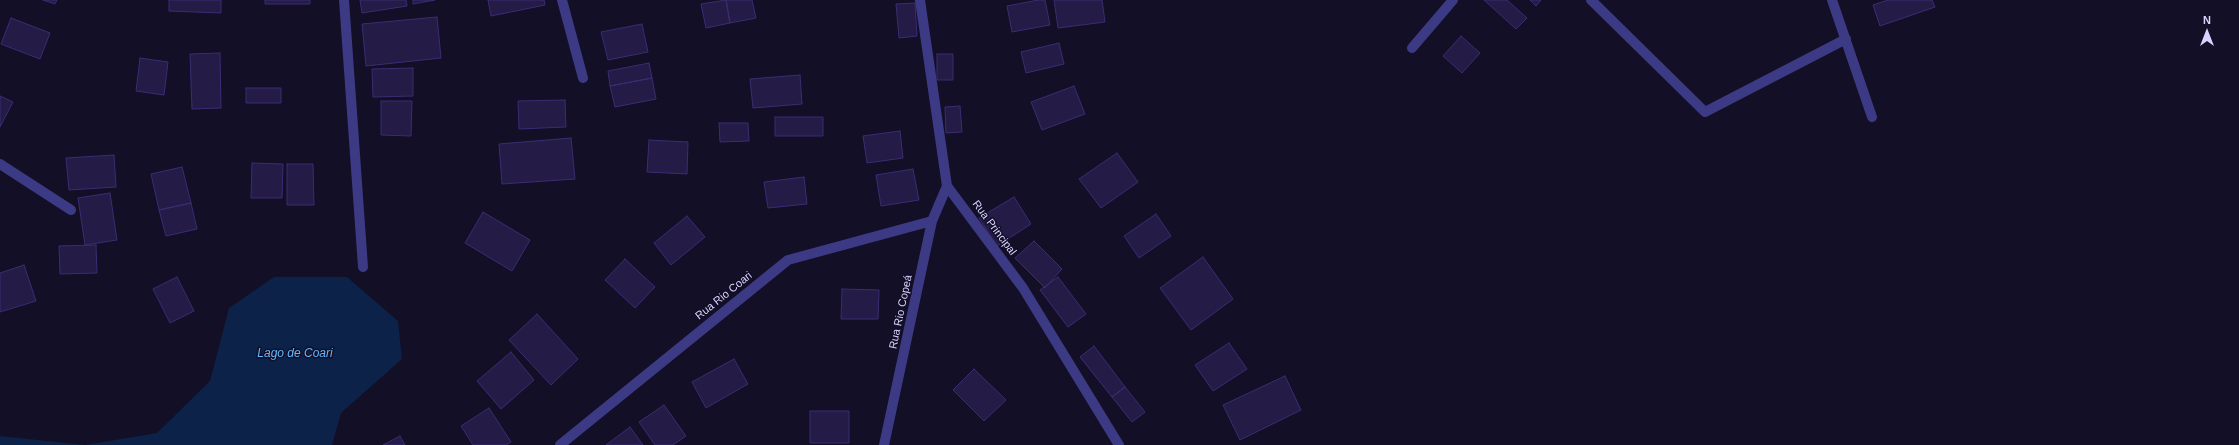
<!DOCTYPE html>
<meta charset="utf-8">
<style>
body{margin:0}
#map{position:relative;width:2239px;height:445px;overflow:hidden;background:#130f26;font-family:Arial,sans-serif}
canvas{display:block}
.north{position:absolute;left:2187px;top:12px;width:40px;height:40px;-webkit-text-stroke:3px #130f26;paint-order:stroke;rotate:0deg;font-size:11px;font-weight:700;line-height:16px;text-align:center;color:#d9d4ff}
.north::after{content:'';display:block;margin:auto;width:14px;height:18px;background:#d9d4ff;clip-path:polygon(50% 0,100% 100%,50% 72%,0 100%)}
</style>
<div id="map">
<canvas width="2239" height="445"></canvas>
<div class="north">N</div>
</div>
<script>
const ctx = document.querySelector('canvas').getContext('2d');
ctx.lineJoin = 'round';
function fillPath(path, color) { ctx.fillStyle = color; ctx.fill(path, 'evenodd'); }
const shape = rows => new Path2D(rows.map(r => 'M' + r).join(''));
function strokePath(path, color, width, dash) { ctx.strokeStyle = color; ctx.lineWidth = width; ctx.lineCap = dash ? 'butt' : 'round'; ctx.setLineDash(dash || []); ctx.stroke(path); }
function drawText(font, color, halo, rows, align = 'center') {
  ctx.font = font + ' Arial,sans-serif'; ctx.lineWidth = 3; ctx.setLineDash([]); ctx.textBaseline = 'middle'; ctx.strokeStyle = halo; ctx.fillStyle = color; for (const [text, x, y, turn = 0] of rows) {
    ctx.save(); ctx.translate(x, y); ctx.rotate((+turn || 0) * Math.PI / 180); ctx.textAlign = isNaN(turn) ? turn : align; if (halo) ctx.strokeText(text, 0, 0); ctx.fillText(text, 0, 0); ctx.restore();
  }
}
const water = shape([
 [274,277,347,277,398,321,402,359,341,413,332,445,0,445,0,436,85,445,157,433,210,381,229,308]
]);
const building = shape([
 [43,0,57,0,55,4,43,0],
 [169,0,221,0,221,13,169,11,169,0],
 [265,0,310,0,310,4,265,4,265,0],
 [360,0,406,0,407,6,362,13,360,0],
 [413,0,435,0,413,4,413,0],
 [488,0,544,0,545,5,491,16,488,0],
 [726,0,752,0,756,18,730,23,726,0],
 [726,0,730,23,706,28,701,4,726,0],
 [1038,0,1045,0,1050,25,1012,32,1007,6,1038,0],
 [1054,0,1102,0,1105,22,1058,28,1054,0],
 [1484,0,1507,0,1527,18,1516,29,1484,0],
 [1530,0,1541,0,1536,6,1530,0],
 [1888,0,1932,0,1935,7,1880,26,1873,5,1888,0],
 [915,3,917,36,899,38,896,4,915,3],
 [437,17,441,58,366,66,362,24,437,17],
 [11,18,50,33,40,59,1,44,11,18],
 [642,24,648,52,608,60,601,32,642,24],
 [1461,36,1480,53,1462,73,1443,56,1461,36],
 [1059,43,1064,64,1026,73,1021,52,1059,43],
 [220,53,221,108,192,109,190,54,220,53],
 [937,54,953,54,953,80,937,80,937,54],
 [140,58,168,62,164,95,136,91,140,58],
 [649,63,652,78,610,86,608,71,649,63],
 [413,68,413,96,373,97,372,69,413,68],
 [800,75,802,104,753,108,750,79,800,75],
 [652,78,656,99,615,107,610,86,652,78],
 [1074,86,1085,114,1042,130,1031,102,1074,86],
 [246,88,281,88,281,103,246,103,246,88],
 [0,96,13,102,0,127,0,96],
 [565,100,566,127,519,129,518,101,565,100],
 [381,101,412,101,411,136,381,135,381,101],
 [960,106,962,132,946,133,945,107,960,106],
 [775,117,823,117,823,136,775,136,775,117],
 [719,123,748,123,749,141,720,142,719,123],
 [900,131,903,158,867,163,863,136,900,131],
 [571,138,575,179,502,184,499,144,571,138],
 [649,140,688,142,687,174,647,172,649,140],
 [1117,153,1138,182,1101,208,1079,179,1117,153],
 [114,155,116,187,69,190,66,158,114,155],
 [252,163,283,164,282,198,251,198,252,163],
 [287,164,313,164,314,205,287,205,287,164],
 [182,167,191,203,159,210,151,174,182,167],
 [913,169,919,200,881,206,876,175,913,169],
 [804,177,807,204,768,208,764,182,804,177],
 [110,193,117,240,85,245,78,198,110,193],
 [1014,197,1031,224,997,246,979,218,1014,197],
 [191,203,197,229,166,236,159,210,191,203],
 [483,212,530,240,512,271,465,243,483,212],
 [1156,214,1171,236,1139,258,1124,236,1156,214],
 [687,216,705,237,671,265,654,243,687,216],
 [1034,241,1062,269,1045,288,1015,258,1034,241],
 [96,245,97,273,60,274,59,246,96,245],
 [1203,257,1233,299,1191,330,1160,288,1203,257],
 [625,259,655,287,635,308,605,280,625,259],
 [24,265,36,301,0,312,0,273,24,265],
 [177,277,194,311,170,323,153,289,177,277],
 [1058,277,1086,314,1068,327,1040,290,1058,277],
 [842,289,879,290,878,319,841,319,842,289],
 [537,314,578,359,551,385,509,340,537,314],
 [1229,343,1247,369,1213,391,1195,365,1229,343],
 [1094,346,1125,387,1112,397,1080,357,1094,346],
 [511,352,534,380,501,409,477,381,511,352],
 [734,359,748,384,706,408,692,382,734,359],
 [974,369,1006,400,984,421,953,390,974,369],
 [1285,376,1301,410,1240,440,1223,405,1285,376],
 [1125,387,1145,412,1132,422,1112,397,1125,387],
 [664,405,686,436,673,445,655,445,639,422,664,405],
 [489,408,511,442,506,445,473,445,461,426,489,408],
 [810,411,849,411,849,443,810,443,810,411],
 [630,427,643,445,606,445,630,427],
 [400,436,405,445,383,445,400,436]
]);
const minor = shape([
 [344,0,363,267],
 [562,0,583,78],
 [1591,0,1705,112,1846,39],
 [1832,0,1872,117],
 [1412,48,1453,0],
 [0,164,71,210],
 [560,445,788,260,932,221],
 [884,445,932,221,947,186]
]);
const tertiary = shape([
 [920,0,947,186,1023,288,1119,445]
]);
const streetNames = [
 ["Rua Principal",994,228,53],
 ["Rua Rio Coari",724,296,-39],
 ["Rua Rio Copeá",901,312,-78]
];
const waterNames = [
 ["Lago de Coari",295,354]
];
fillPath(water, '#0c2248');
fillPath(building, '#241b47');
strokePath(building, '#3b2d73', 1);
strokePath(minor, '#3d3a85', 10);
strokePath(tertiary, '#3d3a85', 10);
drawText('11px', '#d9d4ff', '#130f26', streetNames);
drawText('italic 12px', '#62b6ff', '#130f26', waterNames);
</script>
